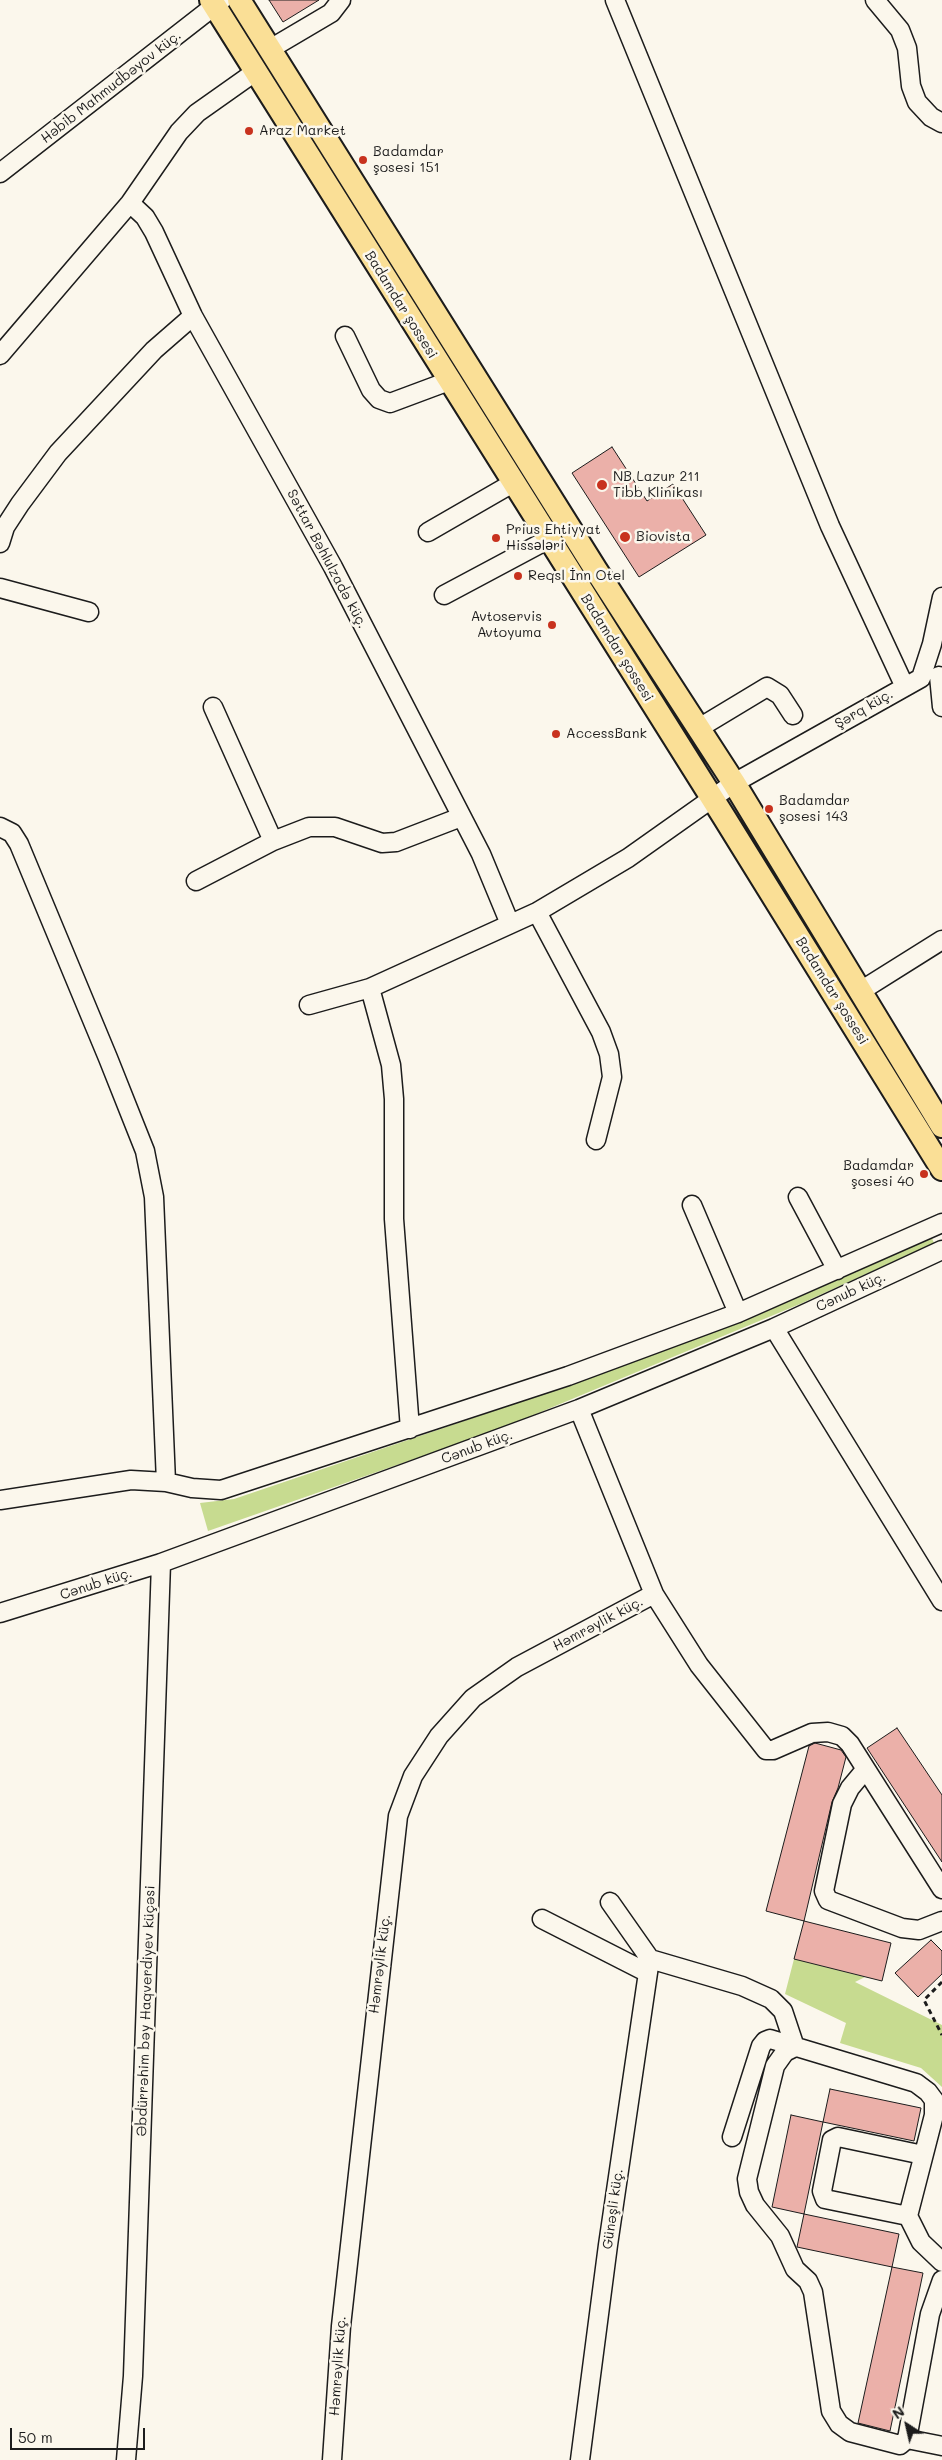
<!DOCTYPE html>
<meta charset="utf-8">
<style>
body{margin:0}
#map{position:relative;width:942px;height:2460px;overflow:hidden;background:#fbf7ec;font-family:Mali,sans-serif}
canvas{display:block}
.north{position:absolute;left:882px;top:2400px;width:50px;height:50px;-webkit-text-stroke:4px #fbf7ec;paint-order:stroke;rotate:325deg;font-size:14px;font-weight:700;line-height:20px;text-align:center;color:#1c1c1c}
.north::after{content:'';display:block;margin:auto;width:18px;height:22px;background:#1c1c1c;clip-path:polygon(50% 0,100% 100%,50% 72%,0 100%)}
.scale{position:absolute;left:10px;top:2428px;width:135px;height:22px;box-sizing:border-box;border:2px solid #1c1c1c;border-top:0;padding-left:6px;font-size:15px;line-height:18px;white-space:nowrap;color:#1c1c1c;-webkit-text-stroke:4px #fbf7ec;paint-order:stroke}
</style>
<div id="map">
<canvas width="942" height="2460"></canvas>
<div class="north">N</div>
<div class="scale">50 m</div>
</div>
<script>
const ctx = document.querySelector('canvas').getContext('2d');
ctx.lineJoin = 'round';
function fillPath(path, color) { ctx.fillStyle = color; ctx.fill(path, 'evenodd'); }
const shape = rows => new Path2D(rows.map(r => 'M' + r).join(''));
function strokePath(path, color, width, dash) { ctx.strokeStyle = color; ctx.lineWidth = width; ctx.lineCap = dash ? 'butt' : 'round'; ctx.setLineDash(dash || []); ctx.stroke(path); }
function drawText(font, color, halo, rows, align = 'center') {
  ctx.font = font + ' Mali,sans-serif'; ctx.lineWidth = 5; ctx.setLineDash([]); ctx.textBaseline = 'middle'; ctx.strokeStyle = halo; ctx.fillStyle = color; for (const [text, x, y, turn = 0] of rows) {
    ctx.save(); ctx.translate(x, y); ctx.rotate((+turn || 0) * Math.PI / 180); ctx.textAlign = isNaN(turn) ? turn : align; if (halo) ctx.strokeText(text, 0, 0); ctx.fillText(text, 0, 0); ctx.restore();
  }
}
const green = shape([
 [931,1236,934,1243,800,1304,500,1429,208,1531,200,1503,234,1499,573,1384,789,1301],
 [794,1959,865,1977,855,1982,942,2025,942,2087,921,2068,840,2043,846,2023,785,1994]
]);
const building = shape([
 [269,0,319,0,283,22,269,0],
 [612,447,647,501,673,484,706,535,639,577,572,473,612,447],
 [897,1728,942,1795,942,1862,867,1748,897,1728],
 [815,1743,841,1750,846,1757,838,1788,832,1802,804,1921,766,1911,809,1746,815,1743],
 [804,1921,891,1943,882,1981,794,1959,804,1921],
 [931,1940,942,1951,942,1974,918,1997,895,1973,931,1940],
 [830,2089,921,2108,914,2141,823,2122,830,2089],
 [791,2115,823,2122,804,2214,772,2207,791,2115],
 [804,2214,899,2234,892,2267,797,2247,804,2214],
 [892,2267,923,2273,890,2431,858,2423,892,2267]
]);
const path = shape([
 [942,1982,924,2000,942,2035]
]);
const minor = shape([
 [615,0,830,526,904,685],
 [875,0,900,30,907,48,911,86,917,102,931,117,942,123],
 [270,49,331,13,341,0],
 [0,173,222,0],
 [130,203,145,217,154,232,193,316,333,567,481,854,510,924],
 [345,336,371,390,379,399,390,403,449,381],
 [0,355,130,203,179,132,197,113,255,72],
 [428,532,513,483],
 [0,543,5,527,20,504,58,453,154,350,193,316],
 [0,588,89,612],
 [444,595,549,539],
 [939,676,942,707],
 [213,707,273,841],
 [699,728,767,687,780,695,793,715],
 [0,827,12,833,19,844,108,1058,145,1151,154,1197,166,1482],
 [196,881,273,841,309,827,335,827,382,843,396,842,461,817],
 [537,912,601,1032,609,1054,612,1077,596,1140],
 [370,988,391,1065,394,1099,394,1219,410,1429],
 [859,992,942,940],
 [309,1005,370,988,537,912,628,858,734,783,921,678,932,644,942,597],
 [798,1197,837,1270],
 [692,1205,738,1313],
 [774,1328,942,1601],
 [579,1409,654,1594,699,1665,766,1750,773,1750,812,1733,828,1732,842,1736,850,1744,942,1889],
 [0,1500,131,1480,166,1482,192,1488,221,1490,568,1376,738,1313,942,1223],
 [0,1613,161,1563,579,1409,774,1328,942,1250],
 [865,1770,850,1788,842,1804,824,1891,828,1900,902,1928,919,1930,942,1921],
 [610,1902,650,1959,742,1986,771,1999,783,2011,795,2047],
 [542,1919,646,1972],
 [795,2047,785,2052,775,2066,747,2179,749,2192,755,2205,780,2236,795,2269,808,2281,813,2292,831,2411,839,2424,850,2432,900,2445,907,2439,942,2446],
 [732,2137,761,2046,765,2041,770,2039,916,2083,928,2092,934,2100,934,2115,908,2216,921,2242,942,2262],
 [908,2216,825,2199,822,2191,832,2140,838,2137,923,2155],
 [907,2439,930,2314,942,2280],
 [126,2460,133,2376,161,1563],
 [332,2460,341,2326,398,1816,413,1776,439,1736,473,1698,517,1667,654,1594],
 [580,2460,608,2245,650,1959]
]);
const major = shape([
 [211,0,724,817,942,1169],
 [239,0,596,570,734,783,942,1126]
]);
const markers = [
 [249,131,5,"#c8321e"],
 [363,160,5,"#c8321e"],
 [602,485,6,"#c8321e"],
 [625,537,6,"#c8321e"],
 [496,538,5,"#c8321e"],
 [518,576,5,"#c8321e"],
 [552,625,5,"#c8321e"],
 [556,734,5,"#c8321e"],
 [769,809,5,"#c8321e"],
 [924,1174,5,"#c8321e"]
];
const streetNames = [
 ["Həbib Mahmudbəyov küç.",111,87,-38],
 ["Badamdar şossesi",401,305,58],
 ["Səttar Bəhlulzadə küç.",327,559,62],
 ["Badamdar şossesi",617,648,58],
 ["Şərq küç.",864,709,-30],
 ["Badamdar şossesi",832,991,58],
 ["Cənub küç.",851,1292,-25],
 ["Cənub küç.",477,1447,-20],
 ["Cənub küç.",96,1584,-18],
 ["Həmrəylik küç.",598,1624,-28],
 ["Həmrəylik küç.",380,1964,-83],
 ["Əbdürrəhim bəy Haqverdiyev küçəsi",146,2011,-88],
 ["Günəşli küç.",613,2209,-82],
 ["Həmrəylik küç.",338,2366,-86]
];
const poiNames = [
 ["Araz Market",259,131],
 ["Badamdar",373,152],
 ["şosesi 151",373,168],
 ["NB Lazur 211",613,477],
 ["Tibb Klinikası",613,493],
 ["Prius Ehtiyyat",506,530],
 ["Hissәlәri",506,546],
 ["Biovista",636,537],
 ["Reqsl İnn Otel",528,576],
 ["Avtoservis",542,617,"right"],
 ["Avtoyuma",542,633,"right"],
 ["AccessBank",566,734],
 ["Badamdar",779,801],
 ["şosesi 143",779,817],
 ["Badamdar",914,1166,"right"],
 ["şosesi 40",914,1182,"right"]
];
fillPath(green, '#c7db90');
fillPath(building, '#ebb0a9');
strokePath(building, '#1c1c1c', 1);
strokePath(minor, '#1c1c1c', 21);
strokePath(major, '#1c1c1c', 26);
strokePath(path, '#1c1c1c', 3, [5, 4]);
strokePath(minor, '#fbf7ec', 18);
strokePath(major, '#fadf96', 22);
for (const [x, y, r, color] of markers) { const dot = new Path2D(); dot.arc(x, y, r, 0, 2 * Math.PI); ctx.fillStyle = color; ctx.fill(dot); strokePath(dot, '#fbf7ec', 2); }
drawText('14px', '#1c1c1c', '#fbf7ec', streetNames);
drawText('14px', '#1c1c1c', '#fbf7ec', poiNames, 'left');
</script>
